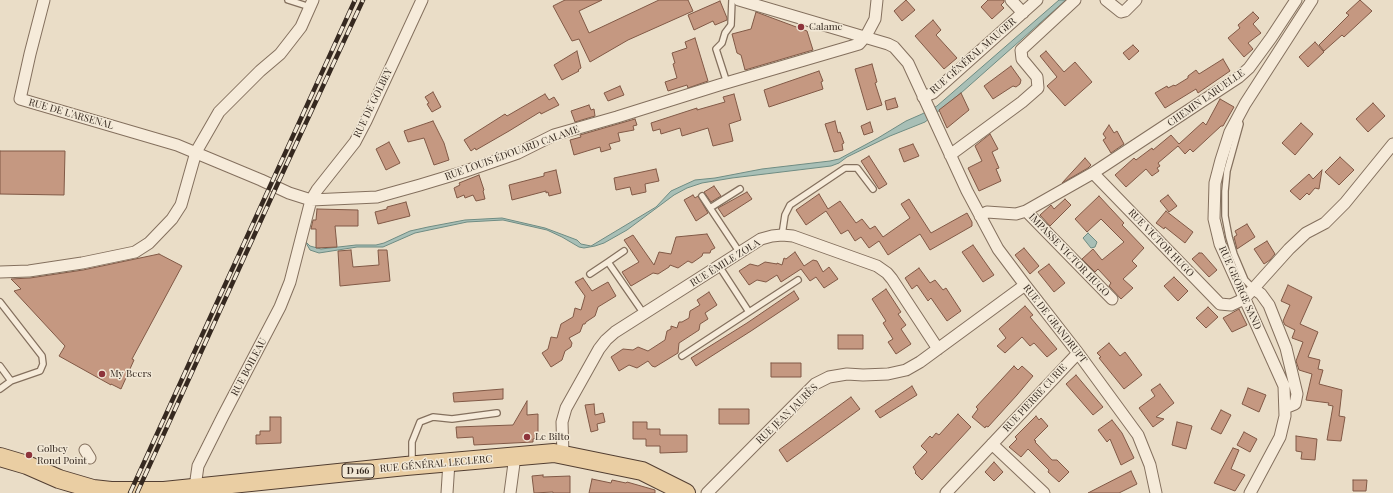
<!DOCTYPE html>
<meta charset="utf-8">
<style>
body{margin:0}
canvas{display:block;background:#eaddc7}
</style>
<canvas width="1393" height="493"></canvas>
<script>
const ctx = document.querySelector('canvas').getContext('2d');
ctx.lineJoin = 'round';
function fillPath(path, color) { ctx.fillStyle = color; ctx.fill(path, 'evenodd'); }
const shape = rows => new Path2D(rows.map(r => 'M' + r).join(''));
function strokePath(path, color, width, dash) { ctx.strokeStyle = color; ctx.lineWidth = width; ctx.lineCap = dash ? 'butt' : 'round'; ctx.setLineDash(dash || []); ctx.stroke(path); }
function drawText(font, color, halo, rows, align = 'center') {
  ctx.font = font + ' "Playfair Display",serif'; ctx.lineWidth = 3; ctx.setLineDash([]); ctx.textBaseline = 'middle'; ctx.strokeStyle = halo; ctx.fillStyle = color; for (const [text, x, y, turn = 0] of rows) {
    ctx.save(); ctx.translate(x, y); ctx.rotate((+turn || 0) * Math.PI / 180); ctx.textAlign = isNaN(turn) ? turn : align; if (halo) ctx.strokeText(text, 0, 0); ctx.fillText(text, 0, 0); ctx.restore();
  }
}
const water = shape([
 [1059,0,1066,0,961,93,925,122,890,136,847,157,839,163,831,166,732,178,702,183,687,188,674,195,627,230,604,243,595,246,584,248,579,247,562,237,547,230,503,220,467,222,415,233,383,247,357,247,319,253,310,250,305,241,310,246,321,249,356,245,376,245,384,243,410,231,428,227,465,220,502,218,545,228,577,240,581,244,591,246,656,207,671,191,695,180,715,178,762,169,830,161,839,159,878,138,906,121,922,114,937,106,1059,0],
 [1088,233,1097,242,1095,247,1091,248,1083,238,1088,233]
]);
const building = shape([
 [565,0,602,0,579,11,589,33,659,0,688,0,693,11,628,40,590,62,579,39,572,41,553,6,565,0],
 [906,0,915,10,902,21,894,11,906,0],
 [988,0,1004,0,1004,2,1001,5,1004,8,992,19,981,7,988,0],
 [1360,0,1372,11,1344,37,1342,35,1324,51,1319,45,1349,15,1346,13,1360,0],
 [720,1,727,18,727,20,715,25,713,21,694,30,688,15,720,1],
 [756,12,807,31,813,50,745,70,741,55,737,53,732,34,751,29,756,12],
 [1253,12,1259,18,1253,24,1261,33,1248,43,1253,49,1244,57,1228,38,1240,28,1238,25,1253,12],
 [933,20,941,30,936,35,957,58,944,69,915,36,933,20],
 [695,38,708,81,688,88,687,85,668,91,665,82,677,78,673,64,675,63,672,53,687,48,685,42,695,38],
 [1315,42,1324,52,1308,67,1299,57,1315,42],
 [1133,45,1139,51,1129,60,1123,53,1133,45],
 [577,51,581,68,578,70,579,71,562,80,554,65,577,51],
 [1046,51,1064,72,1075,62,1092,82,1065,106,1047,86,1057,77,1040,56,1046,51],
 [1223,59,1230,71,1198,93,1196,89,1165,108,1155,93,1167,86,1168,88,1174,85,1175,86,1188,78,1188,76,1196,70,1199,74,1223,59],
 [872,64,877,82,875,83,882,105,867,110,855,69,872,64],
 [1011,66,1021,80,1020,84,1016,87,1013,86,993,99,984,86,1011,66],
 [819,71,823,81,821,82,823,89,769,107,764,90,819,71],
 [620,86,624,95,608,101,604,93,620,86],
 [433,92,441,107,432,112,427,104,429,103,425,97,433,92],
 [961,93,969,110,947,128,939,110,961,93],
 [545,94,549,100,554,97,559,105,541,114,540,112,509,131,476,150,475,148,471,151,464,140,505,114,507,116,545,94],
 [734,94,741,120,729,124,733,141,713,146,708,128,682,136,680,128,661,134,660,129,653,131,651,123,697,108,697,110,725,102,723,97,734,94],
 [895,98,898,107,887,110,885,101,895,98],
 [1220,99,1234,107,1223,126,1221,126,1193,152,1190,149,1185,154,1178,146,1158,163,1160,166,1157,168,1159,171,1152,176,1146,169,1126,187,1115,175,1134,158,1136,160,1152,148,1153,150,1171,135,1179,144,1203,122,1206,125,1220,99],
 [1373,103,1385,116,1368,132,1356,119,1373,103],
 [589,105,591,110,594,109,595,116,575,122,571,111,589,105],
 [635,119,637,125,633,126,634,130,618,133,620,141,609,144,611,149,601,152,600,147,574,155,570,140,581,137,580,135,635,119],
 [433,121,444,143,449,160,434,165,424,138,408,142,404,131,433,121],
 [835,121,838,133,840,132,844,143,842,144,843,150,834,152,825,124,835,121],
 [870,122,873,132,864,135,861,126,870,122],
 [1301,123,1313,134,1295,155,1282,143,1301,123],
 [1109,125,1114,133,1117,131,1124,144,1111,153,1103,140,1106,138,1103,134,1109,125],
 [990,134,998,149,992,152,999,168,996,169,1001,181,979,191,968,168,982,161,975,146,990,134],
 [389,142,400,163,386,170,376,149,389,142],
 [913,144,919,156,904,162,899,149,913,144],
 [0,151,65,151,64,195,0,194,0,151],
 [869,156,887,184,879,189,861,161,869,156],
 [1340,157,1354,170,1339,185,1325,172,1340,157],
 [1085,158,1091,165,1088,168,1062,183,1085,158],
 [656,169,659,181,645,184,646,192,632,195,630,187,616,190,614,178,656,169],
 [556,170,561,193,549,196,548,192,546,193,546,191,512,200,509,185,544,176,544,173,556,170],
 [1322,170,1319,189,1315,188,1309,195,1307,193,1300,200,1290,191,1309,174,1313,179,1322,170],
 [479,175,484,190,483,191,485,199,476,201,473,195,465,198,464,195,457,198,454,188,460,185,459,183,479,175],
 [714,186,721,196,711,202,704,192,714,186],
 [747,192,752,199,724,217,718,208,747,192],
 [819,194,828,209,840,201,856,223,862,219,870,229,875,226,883,237,910,218,901,204,909,199,931,233,967,213,972,222,972,226,930,250,920,234,888,255,879,241,869,248,861,237,855,241,848,230,841,234,826,211,806,225,796,210,819,194],
 [693,195,695,198,698,196,708,213,696,221,684,200,693,195],
 [1168,195,1177,206,1169,212,1160,201,1168,195],
 [1099,196,1124,223,1122,225,1144,248,1132,261,1137,266,1123,279,1133,288,1121,299,1109,286,1111,283,1098,269,1095,272,1082,259,1093,249,1102,260,1124,242,1101,219,1087,232,1075,219,1099,196],
 [1065,199,1071,205,1050,226,1040,215,1051,205,1054,209,1065,199],
 [406,202,410,216,378,224,375,212,387,209,387,207,406,202],
 [317,209,358,210,358,226,335,226,337,247,316,248,316,229,311,229,313,220,316,220,317,209],
 [1166,211,1193,232,1185,243,1165,227,1164,229,1156,223,1166,211],
 [1247,224,1255,237,1237,249,1234,237,1237,235,1235,231,1247,224],
 [707,234,715,248,711,250,710,253,703,253,702,256,692,263,688,261,678,268,670,265,669,267,658,274,653,273,631,286,622,272,639,262,624,240,633,235,654,265,659,252,671,254,676,237,707,234],
 [1267,241,1275,254,1270,260,1264,264,1254,249,1267,241],
 [973,245,994,275,983,282,962,252,973,245],
 [1024,248,1039,266,1030,274,1015,255,1024,248],
 [351,250,353,267,379,265,378,250,387,250,390,281,340,286,338,251,351,250],
 [795,252,804,266,813,260,817,261,823,272,829,267,838,279,824,288,816,277,810,281,801,269,781,282,777,275,766,282,757,280,749,285,739,271,750,264,758,266,765,262,777,264,777,263,782,265,784,258,786,259,795,252],
 [1199,253,1202,253,1217,270,1209,277,1192,259,1199,253],
 [159,254,182,266,132,359,134,360,121,389,111,384,111,385,59,356,65,346,14,291,21,289,11,279,30,278,83,270,159,254],
 [1049,264,1065,283,1054,292,1038,272,1049,264],
 [919,268,930,283,935,280,943,290,946,288,961,311,947,321,931,298,928,301,917,285,912,289,905,278,919,268],
 [1174,277,1188,291,1178,301,1164,286,1174,277],
 [583,278,592,291,608,282,616,296,598,307,595,316,586,322,585,324,583,324,580,332,569,338,572,343,571,347,565,351,562,360,551,367,542,353,548,349,551,337,557,338,561,324,573,317,575,308,581,310,585,296,575,282,583,278],
 [1288,285,1312,297,1300,324,1318,332,1308,357,1320,360,1318,369,1323,370,1319,384,1342,390,1339,416,1345,417,1341,441,1327,440,1333,406,1328,405,1329,403,1306,400,1312,374,1299,370,1296,361,1303,342,1292,338,1295,330,1285,325,1283,321,1290,305,1281,301,1288,285],
 [886,289,901,312,898,314,906,325,901,329,911,344,896,354,888,342,893,339,883,323,886,321,872,299,886,289],
 [794,291,799,299,751,331,696,366,691,358,747,323,794,291],
 [709,292,717,305,705,313,708,319,700,324,699,330,679,343,678,353,655,367,652,366,648,361,637,368,629,365,619,371,611,357,623,349,633,350,638,347,648,351,665,340,667,331,671,329,671,326,677,328,679,322,682,322,689,318,690,311,700,305,697,300,709,292],
 [1025,306,1033,315,1030,317,1057,349,1047,357,1034,343,1030,346,1022,337,1005,353,997,346,1006,338,999,329,1025,306],
 [1208,307,1218,317,1206,328,1196,318,1208,307],
 [1239,309,1247,325,1232,332,1223,318,1239,309],
 [838,335,863,335,863,349,838,349,838,335],
 [1109,343,1120,356,1125,352,1142,375,1124,389,1099,358,1101,357,1097,353,1109,343],
 [771,363,801,363,801,377,771,377,771,363],
 [1014,366,1018,370,1022,366,1033,376,1017,395,988,427,986,426,985,428,972,417,978,409,976,407,1014,366],
 [1076,375,1103,407,1093,415,1066,384,1076,375],
 [1160,384,1174,403,1156,417,1164,419,1153,427,1139,408,1155,396,1151,390,1160,384],
 [912,386,917,395,880,418,875,411,912,386],
 [1248,388,1266,395,1259,412,1242,404,1248,388],
 [503,389,503,399,454,402,453,393,503,389],
 [851,397,860,409,787,462,779,450,851,397],
 [527,401,527,415,538,414,538,438,533,439,533,442,474,445,473,437,457,438,456,427,513,425,527,401],
 [594,404,595,415,603,413,605,422,597,424,598,430,591,432,585,405,594,404],
 [719,409,749,409,749,424,719,424,719,409],
 [1221,410,1231,415,1221,434,1211,429,1221,410],
 [958,414,971,427,922,480,915,473,916,472,913,467,927,452,921,446,930,436,932,438,936,433,939,435,958,414],
 [1036,416,1039,420,1041,418,1048,426,1034,440,1036,441,1035,442,1052,460,1057,460,1069,472,1059,482,1048,472,1049,470,1028,449,1021,457,1009,447,1017,439,1015,437,1036,416],
 [270,417,281,417,281,443,256,444,256,435,260,435,260,431,270,431,270,417],
 [1112,420,1122,433,1134,458,1121,465,1110,439,1107,442,1098,430,1112,420],
 [633,422,647,422,647,429,660,429,660,435,687,435,687,452,660,453,660,446,646,446,646,439,633,439,633,422],
 [1177,422,1192,426,1186,449,1172,445,1177,422],
 [1244,432,1257,439,1250,452,1237,445,1244,432],
 [1296,436,1317,439,1315,460,1301,459,1302,452,1296,451,1296,436],
 [1233,448,1239,450,1231,469,1245,475,1235,491,1214,483,1233,448],
 [994,462,1003,472,994,481,985,472,994,462],
 [1131,471,1137,484,1119,493,1088,493,1131,471],
 [543,475,543,477,570,476,570,493,553,493,553,492,534,493,532,476,543,475],
 [592,479,611,483,612,480,626,483,627,482,655,490,655,493,589,493,592,479],
 [1353,480,1367,480,1366,491,1353,491,1353,480]
]);
const lane = shape([
 [288,0,310,7],
 [727,83,716,49,722,43,725,33,731,25,732,0],
 [1238,118,1240,124,1227,171,1225,191,1225,216,1229,237,1234,254,1245,280,1254,289],
 [702,196,740,253],
 [710,208,740,189],
 [782,235,785,215,790,205,845,168,857,168,873,189],
 [608,262,624,251],
 [590,274,608,262,644,314],
 [0,302,42,356,43,364,40,371,11,381,0,389],
 [749,312,798,280],
 [682,356,749,312,719,266],
 [0,366,11,381],
 [412,463,412,442,420,422,433,417,452,419,497,413]
]);
const street = shape([
 [44,0,30,54,20,99,177,145,261,180,289,193,311,200,377,197,420,185,463,172,518,153,554,135,617,117,719,85,859,44,866,36,875,19,877,0],
 [739,0,888,44,894,47,908,63,967,191,998,249,1025,285,1078,353,1138,435,1150,465,1156,493],
 [1011,0,1023,13],
 [1106,0,1121,12,1125,11,1136,0],
 [923,97,933,93,1037,0],
 [950,155,1022,102,1038,88,1037,77,1022,59,1021,50,1075,0],
 [1093,173,1239,77,1249,68,1271,38,1296,0],
 [1026,211,1112,299],
 [980,216,987,212,1016,214,1026,211,1093,173,1220,304,1231,305,1244,299,1289,249,1306,233,1325,223,1345,203,1393,144],
 [0,272,29,271,82,263,135,252,149,243,172,219,181,205,196,152,219,112,260,71,280,54,301,27,313,0],
 [1254,289,1261,294,1269,305,1286,348,1297,394,1295,404,1285,408],
 [992,444,1044,493],
 [85,450,90,458],
 [563,455,562,422,566,408,599,349,606,340,615,332,761,239,772,236,782,235,793,236,877,266,887,273,892,279,938,349],
 [197,487,196,480,198,466,223,416,280,307,290,282,311,200,317,190,355,142,366,121,422,0],
 [447,493,449,462],
 [510,493,515,456],
 [707,493,815,384,829,377,847,374,863,375,888,374,906,370,920,362,1025,285],
 [946,493,1078,353],
 [1250,493,1280,437,1285,416,1284,386,1220,244,1214,219,1215,183,1221,160,1230,132,1245,104,1312,0]
]);
const primary = shape([
 [0,457,27,465,59,479,93,489,111,491,164,491,406,466,554,453,642,471,686,493]
]);
const rail = shape([
 [130,493,355,0],
 [137,493,278,183,363,0]
]);
const markers = [
 [801,27,4,"#8e343b"],
 [102,374,4,"#8e343b"],
 [527,437,4,"#8e343b"],
 [29,455,4,"#8e343b"]
];
const shields = [
 [358,471,32]
];
const shieldNames = [
 ["D 166",358,471]
];
const poiNames = [
 ["Calame",809,27],
 ["My Beers",110,374],
 ["Le Bilto",535,437],
 ["Golbey",37,449],
 ["Rond Point",37,461]
];
const streetNames = [
 ["RUE GÉNÉRAL MAUGER",973,56,-41],
 ["CHEMIN LARUELLE",1206,98,-35],
 ["RUE DE GOLBEY",373,103,-64],
 ["RUE DE L'ARSENAL",71,114,16],
 ["RUE LOUIS ÉDOUARD CALAME",512,153,-20],
 ["RUE VICTOR HUGO",1161,243,46],
 ["IMPASSE VICTOR HUGO",1069,255,46],
 ["RUE ÉMILE ZOLA",725,263,-32],
 ["RUE GEORGE SAND",1240,288,66],
 ["RUE DE GRANDRUPT",1055,324,52],
 ["RUE BOILEAU",249,367,-62],
 ["RUE PIERRE CURIE",1035,398,-47],
 ["RUE JEAN JAURÈS",787,414,-44],
 ["RUE GÉNÉRAL LECLERC",436,464,-5]
];
fillPath(water, '#a8bfb6');
strokePath(water, '#6f8c83', 1);
fillPath(building, '#c59881');
strokePath(building, '#815946', 1);
strokePath(lane, '#84705e', 8);
strokePath(street, '#84705e', 13);
strokePath(primary, '#533f32', 20);
strokePath(lane, '#f6ebda', 5.5);
strokePath(street, '#f6ebda', 11);
strokePath(primary, '#eacea3', 18);
strokePath(rail, '#362920', 4.5);
strokePath(rail, '#f2e8d6', 3, [9]);
for (const [x, y, r, color] of markers) { const dot = new Path2D(); dot.arc(x, y, r, 0, 2 * Math.PI); ctx.fillStyle = color; ctx.fill(dot); strokePath(dot, '#f2e8d6', 1.5); }
for (const [x, y, w] of shields) { const box = new Path2D(); box.roundRect(x - w / 2, y - 7, w, 14, 3); ctx.fillStyle = '#f2e8d6'; ctx.fill(box); strokePath(box, '#362920', 1); }
drawText('bold 9px', '#362920', null, shieldNames);
drawText('10px', '#362920', '#f2e8d6', poiNames, 'left');
drawText('10px', '#362920', '#f2e8d6', streetNames);
</script>
